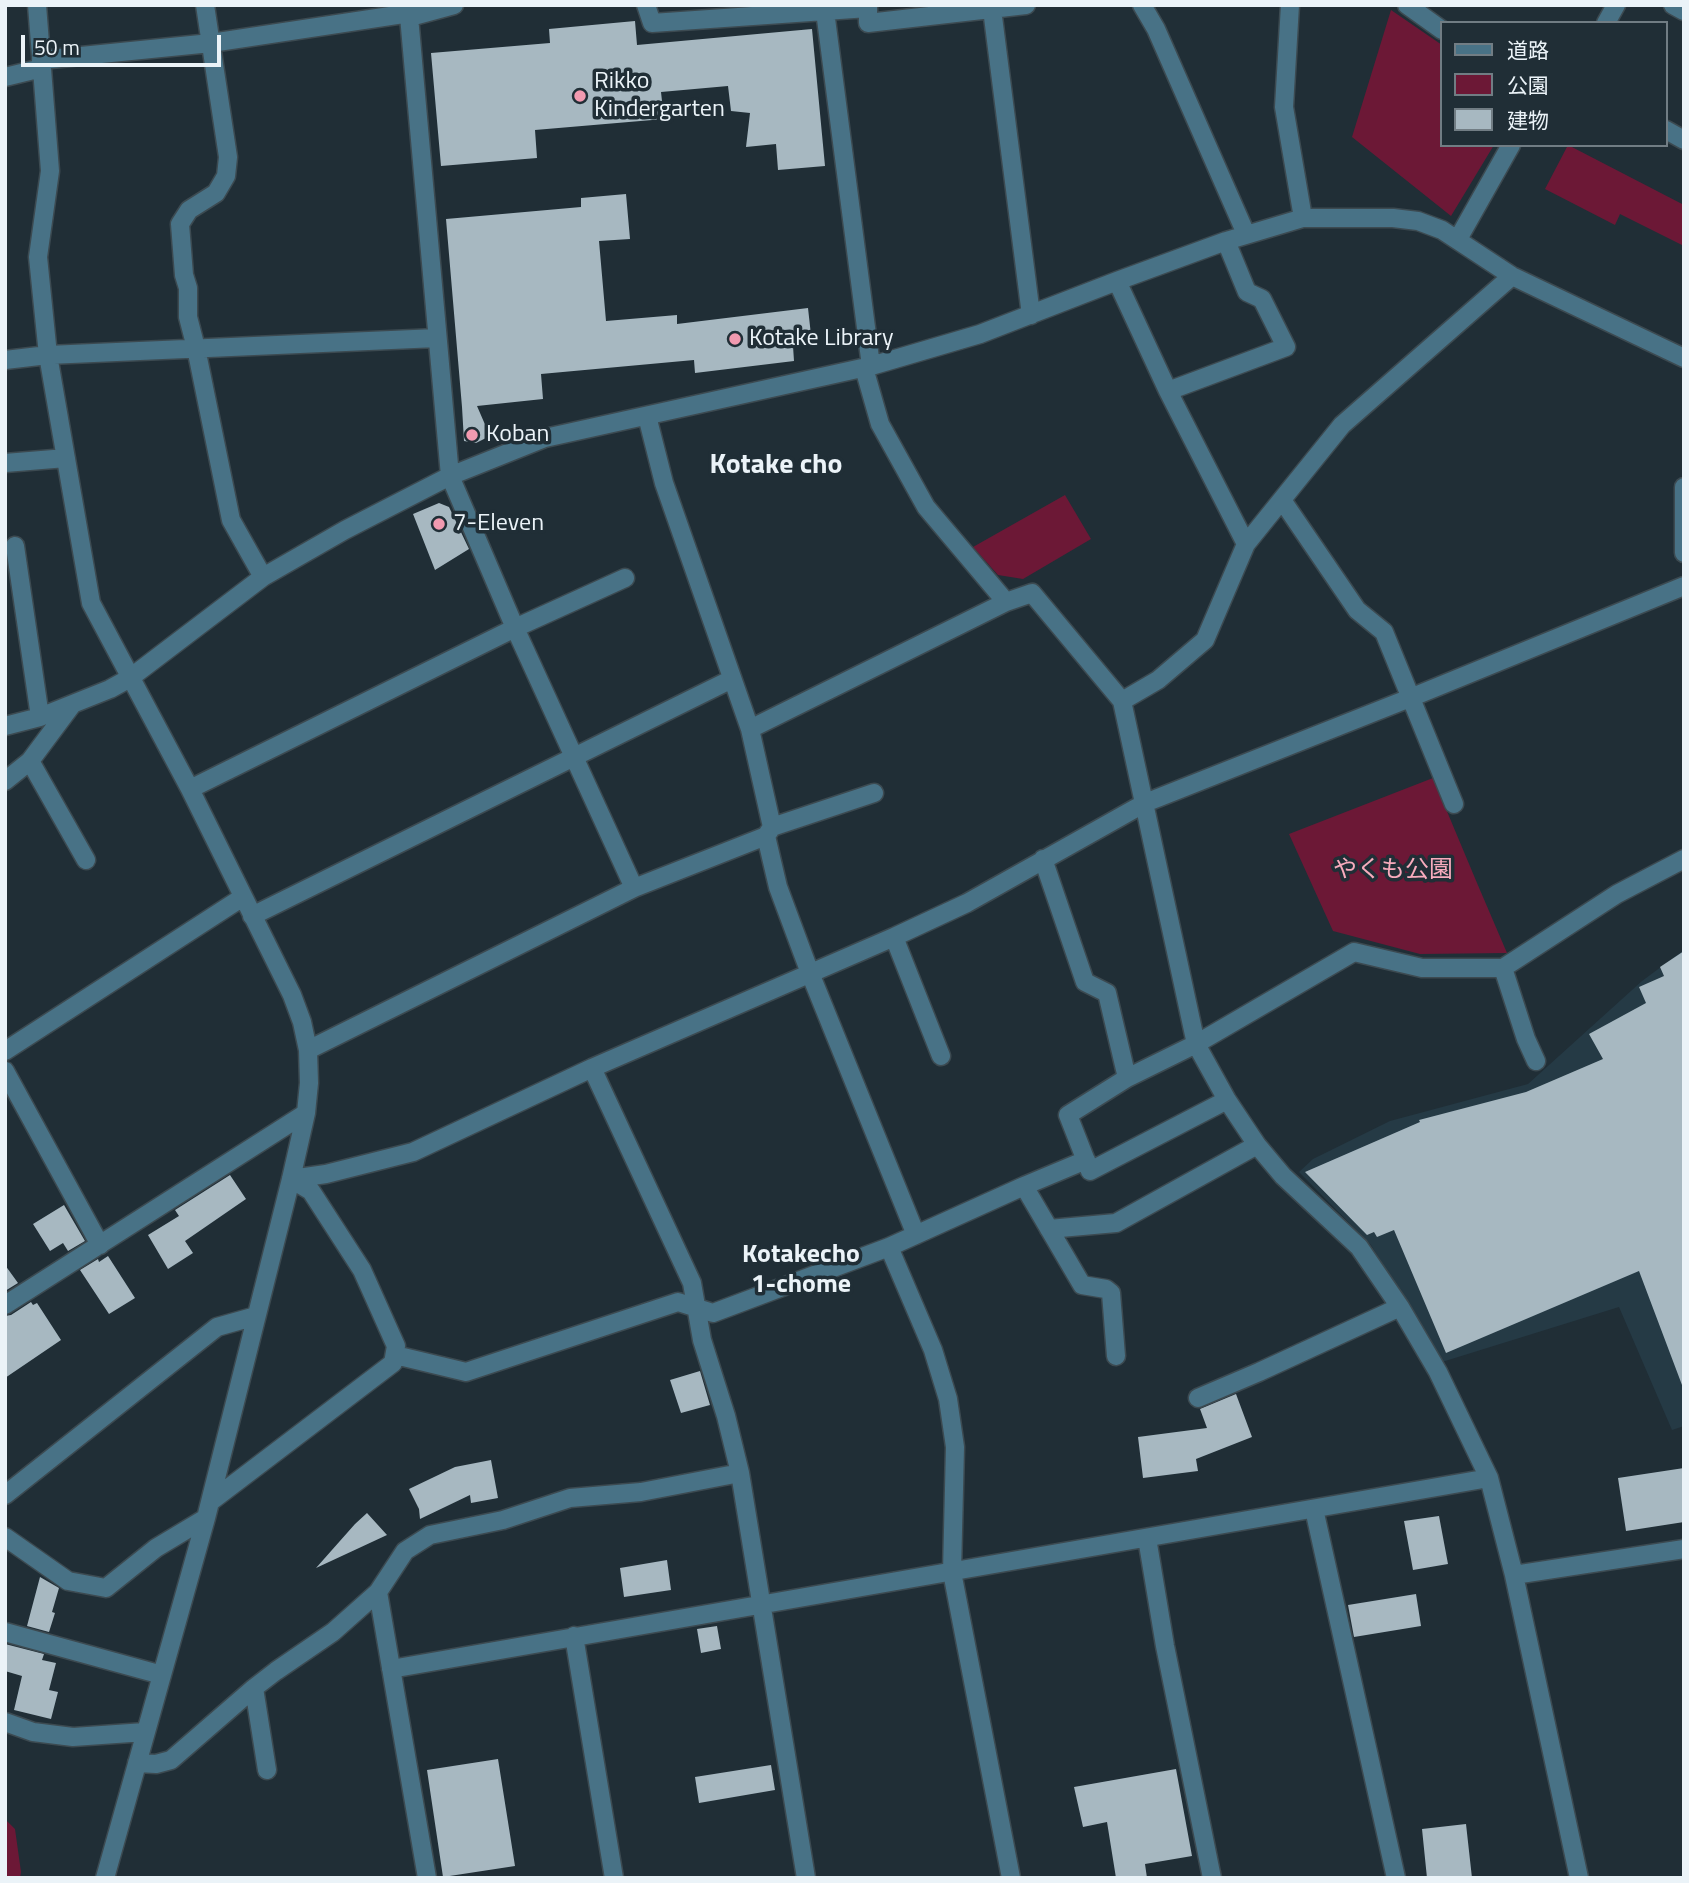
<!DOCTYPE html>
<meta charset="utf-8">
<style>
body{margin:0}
#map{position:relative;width:1689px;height:1883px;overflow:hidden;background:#202e36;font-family:"Titillium Web","Noto Sans JP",sans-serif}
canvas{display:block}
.frame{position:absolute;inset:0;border:7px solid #ebf3f8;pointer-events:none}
.legend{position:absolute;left:1440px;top:21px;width:228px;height:126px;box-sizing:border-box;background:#202e36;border:2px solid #717d84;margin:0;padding:9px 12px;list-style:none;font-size:21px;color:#ebf3f8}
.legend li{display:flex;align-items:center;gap:14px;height:35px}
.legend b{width:35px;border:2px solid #717d84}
.scale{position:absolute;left:21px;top:35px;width:200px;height:32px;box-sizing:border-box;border:4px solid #ebf3f8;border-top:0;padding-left:9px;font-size:21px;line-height:24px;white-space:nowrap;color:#ebf3f8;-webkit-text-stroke:5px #202e36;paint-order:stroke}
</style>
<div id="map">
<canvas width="1689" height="1883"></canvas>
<div class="frame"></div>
<ul class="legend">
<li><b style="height:9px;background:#487286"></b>道路</li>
<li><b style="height:19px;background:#6c1836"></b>公園</li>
<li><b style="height:19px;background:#a7b8c1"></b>建物</li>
</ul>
<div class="scale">50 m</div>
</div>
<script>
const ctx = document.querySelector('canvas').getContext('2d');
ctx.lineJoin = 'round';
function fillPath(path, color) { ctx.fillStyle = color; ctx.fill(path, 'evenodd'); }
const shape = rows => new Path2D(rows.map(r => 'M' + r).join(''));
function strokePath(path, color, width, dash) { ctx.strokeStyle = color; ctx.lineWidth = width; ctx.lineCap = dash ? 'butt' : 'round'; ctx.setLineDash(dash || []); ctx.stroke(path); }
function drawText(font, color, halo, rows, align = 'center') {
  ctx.font = font + ' "Titillium Web","Noto Sans JP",sans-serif'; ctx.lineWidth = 7; ctx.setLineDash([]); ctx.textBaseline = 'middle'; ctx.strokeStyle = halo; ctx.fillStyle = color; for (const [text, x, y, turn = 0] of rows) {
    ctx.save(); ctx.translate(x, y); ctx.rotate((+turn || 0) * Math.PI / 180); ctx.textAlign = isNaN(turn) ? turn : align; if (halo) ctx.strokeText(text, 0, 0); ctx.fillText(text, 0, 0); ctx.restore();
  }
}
const built = shape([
 [1684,950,1684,1426,1672,1430,1619,1307,1442,1362,1371,1245,1299,1172,1313,1159,1390,1121,1528,1084,1642,981]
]);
const green = shape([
 [1391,10,1442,45,1442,145,1494,145,1451,216,1352,137],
 [1568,145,1684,205,1684,246,1620,214,1615,225,1545,189],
 [1065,495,1091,539,1023,579,998,575,973,547],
 [1433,778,1477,883,1507,953,1420,954,1333,931,1289,834],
 [5,1819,15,1829,21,1872,20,1878,5,1878]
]);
const building = shape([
 [635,21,637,45,812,29,825,166,778,170,776,144,746,147,750,113,731,111,728,86,661,92,664,119,535,130,537,158,441,166,431,53,550,43,549,29],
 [626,194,630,239,599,241,606,321,677,315,677,324,808,308,812,344,793,346,794,361,695,373,694,360,541,374,543,399,477,406,490,436,476,443,464,441,462,407,446,219,581,207,581,198],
 [439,503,449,507,469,549,435,570,413,514],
 [1684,951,1684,1384,1682,1385,1639,1271,1446,1353,1394,1230,1377,1237,1374,1232,1367,1235,1305,1172,1420,1122,1419,1120,1526,1092,1603,1059,1589,1034,1646,1003,1639,987,1664,976,1660,967],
 [230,1175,246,1199,185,1241,193,1253,168,1269,148,1235,179,1216,175,1210],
 [64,1205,85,1241,68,1251,63,1243,50,1251,33,1224],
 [108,1256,135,1298,109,1314,80,1270,98,1259,99,1262],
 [5,1265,18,1283,5,1291],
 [31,1302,33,1305,37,1303,61,1340,5,1378,5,1316,11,1315],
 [700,1371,710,1405,681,1413,670,1380],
 [1236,1394,1252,1437,1196,1459,1198,1471,1143,1478,1138,1437,1207,1428,1200,1409],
 [491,1460,498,1498,471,1503,470,1495,420,1519,419,1509,409,1489,455,1467],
 [1684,1468,1684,1522,1626,1531,1618,1478],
 [367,1513,387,1535,316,1568,355,1524],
 [1439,1516,1448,1564,1413,1570,1404,1521],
 [667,1560,671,1590,624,1597,620,1568],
 [40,1577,59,1588,52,1612,55,1613,49,1632,27,1626],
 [1416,1594,1421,1626,1354,1637,1348,1605],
 [717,1626,721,1649,701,1653,697,1629],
 [5,1644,44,1654,42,1660,56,1663,49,1690,58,1692,51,1719,14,1710,22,1676,5,1671],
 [498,1759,515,1866,443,1877,427,1770],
 [771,1765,775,1790,699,1803,695,1777],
 [1176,1769,1192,1856,1145,1864,1147,1878,1116,1878,1107,1822,1083,1827,1074,1787],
 [1466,1824,1472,1878,1427,1878,1422,1829]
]);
const minor = shape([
 [37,5,50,171,38,257,48,355,91,603,190,789,292,995,302,1022,308,1050,309,1083,306,1113,291,1179,206,1518,105,1878],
 [205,5,228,157,226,176,216,193,189,210,180,224,184,275,188,288,188,317,196,348,231,520,263,577],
 [408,5,450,476,515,628,634,888,766,836],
 [646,5,652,23,868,8],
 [868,5,868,23,1026,5],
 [1142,5,1156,29,1246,234],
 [1290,5,1284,107,1303,218],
 [1407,5,1442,30],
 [1673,5,1684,11],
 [992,9,1031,315],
 [825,11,871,366],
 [410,17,454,5],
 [1606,23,1616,5],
 [41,60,211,43,410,13],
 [5,77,42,68],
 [1666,130,1684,140],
 [1458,239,1511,145],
 [1117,281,1168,391,1246,544],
 [5,360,48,355,437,338],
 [864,368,880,424,926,507,1006,602,1032,593,1122,701,1196,1044,1227,1100,1257,1145,1283,1176,1359,1247,1400,1307,1438,1372,1489,1478,1514,1575,1579,1878],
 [1168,391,1286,347,1262,299,1247,292,1226,241],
 [647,416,664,483,750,729,772,827,766,836,778,887,810,973,916,1235],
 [5,463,66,458],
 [1684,487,1684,553],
 [1282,500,1357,610,1384,632,1454,804],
 [15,546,40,717],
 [1122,701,1158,680,1205,640,1246,544,1342,425,1512,276],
 [5,726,40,717,110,689,130,678,263,577,345,530,450,476,545,438,871,366,980,334,1117,281,1226,241,1303,218,1393,218,1418,221,1442,230,1512,276,1684,358],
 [750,729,1006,602],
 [30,761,86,860],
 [5,781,30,761,71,706],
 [190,789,515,628,625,578],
 [772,827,874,793],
 [1043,859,1085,982,1107,993,1127,1078],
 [252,916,732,679],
 [894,937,941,1056],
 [1503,968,1526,1039,1536,1061],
 [308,1050,634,888],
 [5,1051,243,897],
 [592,1068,692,1283,702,1340,726,1416,740,1473,806,1878],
 [5,1071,100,1245],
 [1227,1100,1090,1171,1068,1115,1127,1078,1196,1044,1354,952,1422,968,1503,968,1617,894,1684,859],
 [291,1179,326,1174,413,1152,592,1068,894,937,967,903,1145,803,1410,698,1684,586],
 [1024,1186,1082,1285,1106,1289,1111,1293,1116,1356],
 [1049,1229,1116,1223,1257,1145],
 [889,1247,933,1350,948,1399,955,1447,952,1572,1011,1878],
 [5,1305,306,1113],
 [395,1355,466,1372,678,1302,713,1313,889,1247,1024,1186,1086,1160],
 [1198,1398,1259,1372,1400,1307],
 [5,1495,217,1327,256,1316],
 [210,1502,393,1363,396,1346,362,1270,311,1191,291,1179],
 [1314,1509,1396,1878],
 [5,1537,68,1581,106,1588,156,1548,206,1518],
 [1147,1538,1165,1646,1212,1878],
 [1514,1575,1684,1549],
 [378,1592,427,1878],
 [5,1632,162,1675],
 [574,1636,614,1878],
 [391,1669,1489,1478],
 [254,1688,267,1770],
 [5,1722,33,1732,73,1737,145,1732],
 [137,1763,156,1764,171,1760,254,1688,276,1671,333,1632,378,1592,405,1551,430,1535,503,1520,570,1498,641,1492,740,1473]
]);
const markers = [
 [580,96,7,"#f29ab0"],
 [735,339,7,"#f29ab0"],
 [472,435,7,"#f29ab0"],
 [439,524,7,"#f29ab0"]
];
const poiNames = [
 ["Rikko",594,82],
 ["Kindergarten",594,110],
 ["Kotake Library",749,339],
 ["Koban",486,435],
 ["7-Eleven",453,524]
];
const parkNames = [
 ["やくも公園",1393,871]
];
const neighbourhoodNames = [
 ["Kotakecho",801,1256],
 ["1-chome",801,1286]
];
const quarterNames = [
 ["Kotake cho",776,466]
];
fillPath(built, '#253a45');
fillPath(green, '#6c1836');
fillPath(building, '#a7b8c1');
strokePath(minor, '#3c4a51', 21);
strokePath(minor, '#487286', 18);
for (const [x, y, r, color] of markers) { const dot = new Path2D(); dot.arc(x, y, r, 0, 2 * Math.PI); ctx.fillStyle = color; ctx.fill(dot); strokePath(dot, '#202e36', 2.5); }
drawText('24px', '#ebf3f8', '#202e36', poiNames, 'left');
drawText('24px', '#f8abbd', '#202e36', parkNames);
drawText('bold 26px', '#ebf3f8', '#202e36', neighbourhoodNames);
drawText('bold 28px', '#ebf3f8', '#202e36', quarterNames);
</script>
